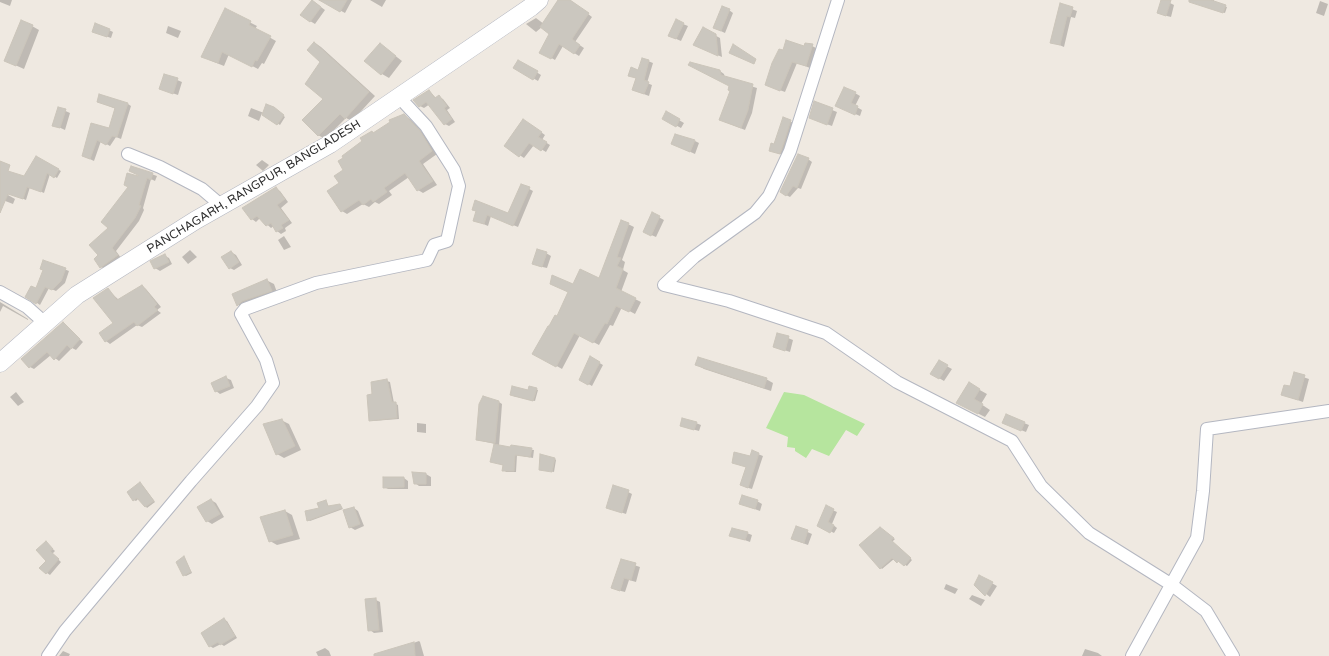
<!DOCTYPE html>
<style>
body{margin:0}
canvas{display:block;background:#efe9e1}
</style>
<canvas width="1329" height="656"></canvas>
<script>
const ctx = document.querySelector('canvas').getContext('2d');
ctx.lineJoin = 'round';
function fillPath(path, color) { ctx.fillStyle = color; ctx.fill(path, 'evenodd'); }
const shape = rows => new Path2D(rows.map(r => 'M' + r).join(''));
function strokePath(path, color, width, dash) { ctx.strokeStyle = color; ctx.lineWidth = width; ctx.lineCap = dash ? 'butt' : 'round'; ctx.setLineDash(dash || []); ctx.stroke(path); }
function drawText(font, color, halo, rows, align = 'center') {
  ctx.font = font + ' "Varela Round",sans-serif'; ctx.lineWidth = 4; ctx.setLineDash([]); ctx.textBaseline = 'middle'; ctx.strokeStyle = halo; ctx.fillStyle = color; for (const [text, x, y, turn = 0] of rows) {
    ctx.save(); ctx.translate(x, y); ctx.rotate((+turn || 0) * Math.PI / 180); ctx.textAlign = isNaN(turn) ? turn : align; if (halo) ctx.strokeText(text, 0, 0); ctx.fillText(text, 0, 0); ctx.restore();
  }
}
const green = shape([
 [784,392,804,395,865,424,857,436,846,430,829,456,812,449,806,458,795,451,795,448,787,447,788,437,766,428]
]);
const shadow = shape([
 [0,0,12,0,10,6,0,2],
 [333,0,352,0,345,13,330,5],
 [370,0,386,0,382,7],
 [560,0,570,0,592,17,575,42,584,48,579,56,563,46,555,60,541,52,551,34,542,27,536,32,526,24,536,18,544,24],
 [1197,0,1214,0,1214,2,1227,7,1225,13,1206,7],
 [1320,1,1328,4,1324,16,1316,13],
 [1170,3,1174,5,1171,17,1163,15],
 [317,4,325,10,315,24,310,21],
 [1061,5,1077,11,1075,18,1071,17,1064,47,1052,42],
 [226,10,257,26,255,29,276,41,264,64,262,63,258,69,229,54,224,66,209,60],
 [729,10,733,13,725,33,714,28],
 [683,24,688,26,681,41,674,38],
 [32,26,39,30,24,69,6,61],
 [168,26,181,31,178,38,166,33],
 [703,29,720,38,722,57,699,47],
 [109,30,113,32,111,38,97,33],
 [315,43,321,47,375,96,352,121,346,118,325,139,318,135,325,99,321,62],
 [380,44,402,61,389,78,382,74],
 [812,46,816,48,810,68,797,63,785,92,766,85,805,47],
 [519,61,541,75,538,81,515,68],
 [648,61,653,63,647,83,652,85,649,96,633,90,637,79,634,77],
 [694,67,720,71,724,74,725,78,757,88,752,113,745,130,725,122,732,90,731,86],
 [165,75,182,82,178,95,160,89],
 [429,91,437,99,439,97,443,99,450,108,447,110,455,122,449,126,445,124,430,104,424,108,420,106],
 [855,93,860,96,855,106,862,110,860,116,841,108],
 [102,103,128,104,131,106,121,139,116,137,110,146,101,141,94,161,83,156,92,125,109,130,116,109],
 [815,103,837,112,832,126,815,120],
 [59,108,70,113,65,130,54,125],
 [251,108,264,113,276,110,285,117,280,125,262,113,259,121,248,116],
 [667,113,684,123,681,128,664,119],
 [404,116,410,119,425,135,437,154,423,164,437,185,423,193,418,190,409,177,389,191,392,195,379,204,375,202,369,207,363,204,347,214,342,211,341,183,345,170,364,141,372,132,375,134],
 [784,119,794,123,783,155,774,152,774,145],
 [528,123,545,135,542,140,550,145,546,152,534,145,524,158,506,146],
 [695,141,699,143,695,154,677,146],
 [36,157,61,171,57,178,50,174,44,193,30,187,26,200,9,193,8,195,15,199,13,204,0,199,0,176,25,178],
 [808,159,812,162,801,189,798,188,790,197,786,195],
 [262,160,269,165,263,171,256,165],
 [131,167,157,176,155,181,151,179,143,208,144,210,139,221,116,251,121,258,105,269,101,267,100,255,110,228,139,175],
 [522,185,533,191,518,227,491,216,488,226,474,220,477,212,509,214],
 [276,189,280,191,288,202,281,208,292,223,285,228,286,231,281,234,277,231,274,226,271,228,260,218,256,222,252,219,244,208],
 [653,214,664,220,656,237,649,234],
 [628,224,634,227,622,260,625,262,623,270,628,273,621,292,641,302,635,314,622,307,613,326,610,325,599,345,580,335,562,369,534,353,557,317,573,286,600,279],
 [284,236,291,247,284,250,278,240],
 [190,250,197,257,188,264,182,257],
 [231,252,236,255,242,265,234,270,230,268],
 [546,253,551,256,547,268,538,266],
 [165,256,169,258,172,264,160,271,155,268],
 [44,261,69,271,65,283,56,291,49,288,40,305,27,296,37,290,44,270],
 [266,280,274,284,278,295,245,309,238,305,233,295],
 [142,286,146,289,161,307,157,310,161,313,142,327,137,325,110,344,106,341,114,324,108,290,119,300],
 [0,302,28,319,28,320,3,306,0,312],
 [63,323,83,342,76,350,72,348,59,361,51,355,34,369,30,367],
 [778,334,793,340,790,352,775,347],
 [591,358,603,365,592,386,581,380],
 [939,362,952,369,944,381,932,374],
 [697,365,766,379,773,383,771,391,704,369],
 [1294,374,1309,379,1303,402,1283,395,1291,387],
 [226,378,231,380,234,388,220,394,216,391],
 [387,381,390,382,394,403,398,405,399,419,373,421,370,420,374,396],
 [969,384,987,394,981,404,990,410,985,417,965,407],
 [536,389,538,390,535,401,513,396],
 [16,392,24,402,18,406,10,397],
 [499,402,502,404,499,446,534,450,533,458,517,455,516,472,506,472,504,470,504,465,491,461,495,444,477,440],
 [281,420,289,424,301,450,284,458,277,454],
 [417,423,426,424,426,433,417,432],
 [696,423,701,425,699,431,681,426],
 [1024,423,1029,425,1026,432,1008,425],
 [753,452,763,456,752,489,745,487,747,467,733,462,750,458],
 [555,459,556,460,554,472,540,469],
 [426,474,431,477,431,486,419,486,415,483],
 [404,478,408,481,408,489,388,489,384,487],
 [142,485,155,502,147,508,139,498,136,501,134,500],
 [628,492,632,494,626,514,608,508],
 [211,500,216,503,224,517,212,524,207,521],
 [757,501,762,504,760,511,741,504],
 [326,502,329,507,340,505,343,509,310,521,308,520],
 [826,507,837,512,832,524,837,528,834,533,818,525],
 [354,508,358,511,364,526,355,530,350,527],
 [285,511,292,515,300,539,277,545,270,541],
 [796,527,812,534,808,545,797,541],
 [880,529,895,539,892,542,912,560,907,566,894,559,882,569,881,568],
 [747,533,752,535,750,542,731,535],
 [46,543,55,551,52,554,61,562,50,575,47,573],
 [184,557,192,573,186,576,184,575],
 [622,561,640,567,636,582,629,580,625,592,617,590],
 [979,576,997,586,990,597,975,585],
 [946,584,958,589,955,594,944,589],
 [972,595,985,600,981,606,969,599],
 [376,600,380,602,383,632,374,633,370,630],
 [224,620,227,621,237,638,224,646,221,644,213,648,210,646],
 [419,641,420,642,424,656,377,656],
 [325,648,329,651,331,656,318,656,316,652],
 [1085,649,1098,653,1102,656,1082,656],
 [63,651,70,654,69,656,59,656]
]);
const building = shape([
 [312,0,321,7,310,22,300,15,312,0],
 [319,0,347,0,340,12,319,0],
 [558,0,570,0,589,13,572,39,580,45,574,54,559,44,551,59,539,53,549,34,540,27,558,0],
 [1161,0,1171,0,1166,16,1157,13,1161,0],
 [1189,0,1211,0,1226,5,1223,13,1189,2,1189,0],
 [1060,3,1073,7,1070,17,1067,16,1060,45,1050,43,1060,3],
 [722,6,730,9,721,31,713,28,722,6],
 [225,8,251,21,249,25,271,36,257,61,255,60,252,67,222,52,218,63,201,57,225,8],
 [676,19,684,23,676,39,668,36,676,19],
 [21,20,33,25,16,66,4,61,21,20],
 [95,23,110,29,107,37,92,32,95,23],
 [703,27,716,34,718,56,693,45,703,27],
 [786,40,804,46,805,43,813,44,806,66,792,62,780,91,765,85,772,63,779,49,783,50,786,40],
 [314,42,369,92,345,119,340,114,318,136,302,120,323,99,305,84,320,62,307,50,314,42],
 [380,43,396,56,381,75,364,61,380,43],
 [733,44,756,59,754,64,729,53,733,44],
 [642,58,649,60,644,80,649,82,644,94,632,90,636,78,628,76,631,67,638,70,642,58],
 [518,60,538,71,533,80,513,68,518,60],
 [690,62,720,70,721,75,753,84,748,110,741,128,719,120,730,91,728,90,729,86,688,65,690,62],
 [164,74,178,78,173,94,159,89,164,74],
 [844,87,856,92,851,103,858,106,855,115,835,106,844,87],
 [429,90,435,98,439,95,447,106,444,108,452,119,444,125,426,102,419,107,413,100,429,90],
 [99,94,128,103,117,137,112,136,106,145,97,140,90,159,82,156,91,123,109,128,115,108,97,102,99,94],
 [814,101,833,108,827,125,809,118,814,101],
 [266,104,274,107,284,115,277,125,262,115,266,104],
 [58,107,66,109,60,128,52,126,58,107],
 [666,111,680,119,676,127,662,119,666,111],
 [404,114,420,131,432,151,419,161,433,181,417,191,405,173,384,188,387,192,373,202,371,199,363,205,359,200,341,212,327,191,339,183,334,176,343,170,338,161,343,158,342,156,362,141,360,138,372,131,373,133,390,122,389,120,404,114],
 [783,117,791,120,780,154,769,151,771,143,774,144,783,117],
 [523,119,542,132,538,137,547,142,541,151,529,143,519,157,504,146,523,119],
 [675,134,695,140,690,152,671,144,675,134],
 [798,154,809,158,797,188,793,186,786,196,780,192,798,154],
 [36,156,59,169,54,178,47,173,41,192,27,187,23,199,8,194,0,213,0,161,10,165,8,171,24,176,36,156],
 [131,166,153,173,151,180,147,178,139,205,141,206,135,218,112,248,118,255,100,268,94,259,98,255,89,245,108,228,101,222,128,187,124,185,127,173,138,176,138,175,129,171,131,166],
 [521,184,530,187,513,226,487,215,484,224,473,221,476,211,472,210,475,200,508,213,521,184],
 [276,187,285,199,277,205,289,220,281,225,283,228,276,232,271,223,266,226,257,216,251,220,242,208,276,187],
 [652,212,660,216,651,236,643,232,652,212],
 [621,220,629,223,617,257,621,258,617,266,623,269,616,288,636,298,629,312,616,306,607,324,605,323,593,343,574,333,556,367,532,354,548,326,549,326,555,315,557,316,568,292,550,284,552,275,573,284,580,269,599,278,621,220],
 [537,249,547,252,542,267,532,264,537,249],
 [231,251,239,262,229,269,221,257,231,251],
 [165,254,169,262,154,269,150,261,165,254],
 [43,260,66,268,61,281,52,290,45,287,36,304,25,297,31,286,36,288,43,270,40,269,43,260],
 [267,279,272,291,242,301,237,306,232,294,267,279],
 [142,285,157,304,154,307,158,310,137,326,134,322,105,342,99,333,113,323,93,298,108,288,117,300,142,285],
 [63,322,80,339,71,349,67,345,54,360,47,352,29,368,21,359,63,322],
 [777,333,789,336,785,351,773,347,777,333],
 [590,356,600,362,588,385,579,380,590,356],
 [698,357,767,378,764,388,695,365,698,357],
 [939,360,948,365,939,379,930,374,939,360],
 [1294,372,1305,375,1298,400,1281,395,1284,385,1290,386,1294,372],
 [226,376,230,386,215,392,211,383,226,376],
 [387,379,392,402,396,402,397,418,369,421,367,395,372,394,371,382,387,379],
 [969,382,980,389,974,399,983,404,978,414,956,403,969,382],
 [512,386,528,390,529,386,537,388,533,401,510,395,512,386],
 [483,396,499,401,495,443,476,440,479,404,483,396],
 [1006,414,1025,422,1021,431,1002,423,1006,414],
 [682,418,697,422,694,430,680,426,682,418],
 [282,419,295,446,276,455,263,424,282,419],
 [494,444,510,447,511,445,532,448,530,457,515,455,514,471,502,471,503,465,490,462,494,444],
 [752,450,759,453,748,488,740,485,746,467,732,463,734,452,750,456,752,450],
 [540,454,555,458,552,472,539,470,540,454],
 [412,472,426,473,426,484,414,484,412,472],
 [383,477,404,477,404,487,383,488,383,477],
 [140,482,154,501,145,507,137,498,133,501,127,492,140,482],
 [613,485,629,490,622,513,606,508,613,485],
 [742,495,758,500,755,509,739,504,742,495],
 [211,499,220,514,206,522,197,507,211,499],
 [326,500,328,506,340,504,342,508,307,521,305,511,319,508,317,503,326,500],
 [826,505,834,509,828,522,834,525,830,533,817,526,826,505],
 [354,507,360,524,349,528,343,510,354,507],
 [285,510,293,535,269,542,260,517,285,510],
 [796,526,808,530,804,543,791,539,796,526],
 [880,527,894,538,891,540,911,558,904,566,898,561,897,563,892,558,880,569,859,545,880,527],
 [732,528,748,532,745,540,729,536,732,528],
 [46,541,53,549,50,551,59,559,46,574,39,568,46,561,36,550,46,541],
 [184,556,191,572,183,576,176,562,184,556],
 [621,559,636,563,631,580,624,578,620,591,611,588,621,559],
 [979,575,993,582,985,596,974,585,979,575],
 [376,598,379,630,368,631,365,599,376,598],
 [224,618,235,636,220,645,218,642,209,647,201,633,224,618],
 [414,642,415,656,374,656,374,654,414,642]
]);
const street = shape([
 [838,0,790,151,769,196,755,213,694,257,664,285,729,301,826,333,897,382,1012,441,1041,486,1089,533,1172,585,1206,611,1233,656],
 [128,154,160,167,202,189,222,206],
 [0,292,27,307,45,323],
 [48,656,65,631,191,481,257,406,273,383,266,360,241,314,245,309,316,283,427,260,434,245,447,241,459,186,454,170,426,126,399,97],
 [1132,656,1197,538,1203,491,1207,429,1329,411]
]);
const secondary = shape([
 [0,363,77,295,196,220,330,144,531,7,539,0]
]);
const streetNames = [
 ["PANCHAGARH, RANGPUR, BANGLADESH",254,187,-31]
];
fillPath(green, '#b6e59e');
fillPath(shadow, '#0003');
fillPath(building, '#cbc7bf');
strokePath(building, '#cbc5ba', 1);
strokePath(street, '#b4b7c1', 14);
strokePath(secondary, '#b4b7c1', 19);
strokePath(street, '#fff', 12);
strokePath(secondary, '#fff', 18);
drawText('12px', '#2e2e2e', '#fff', streetNames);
</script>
